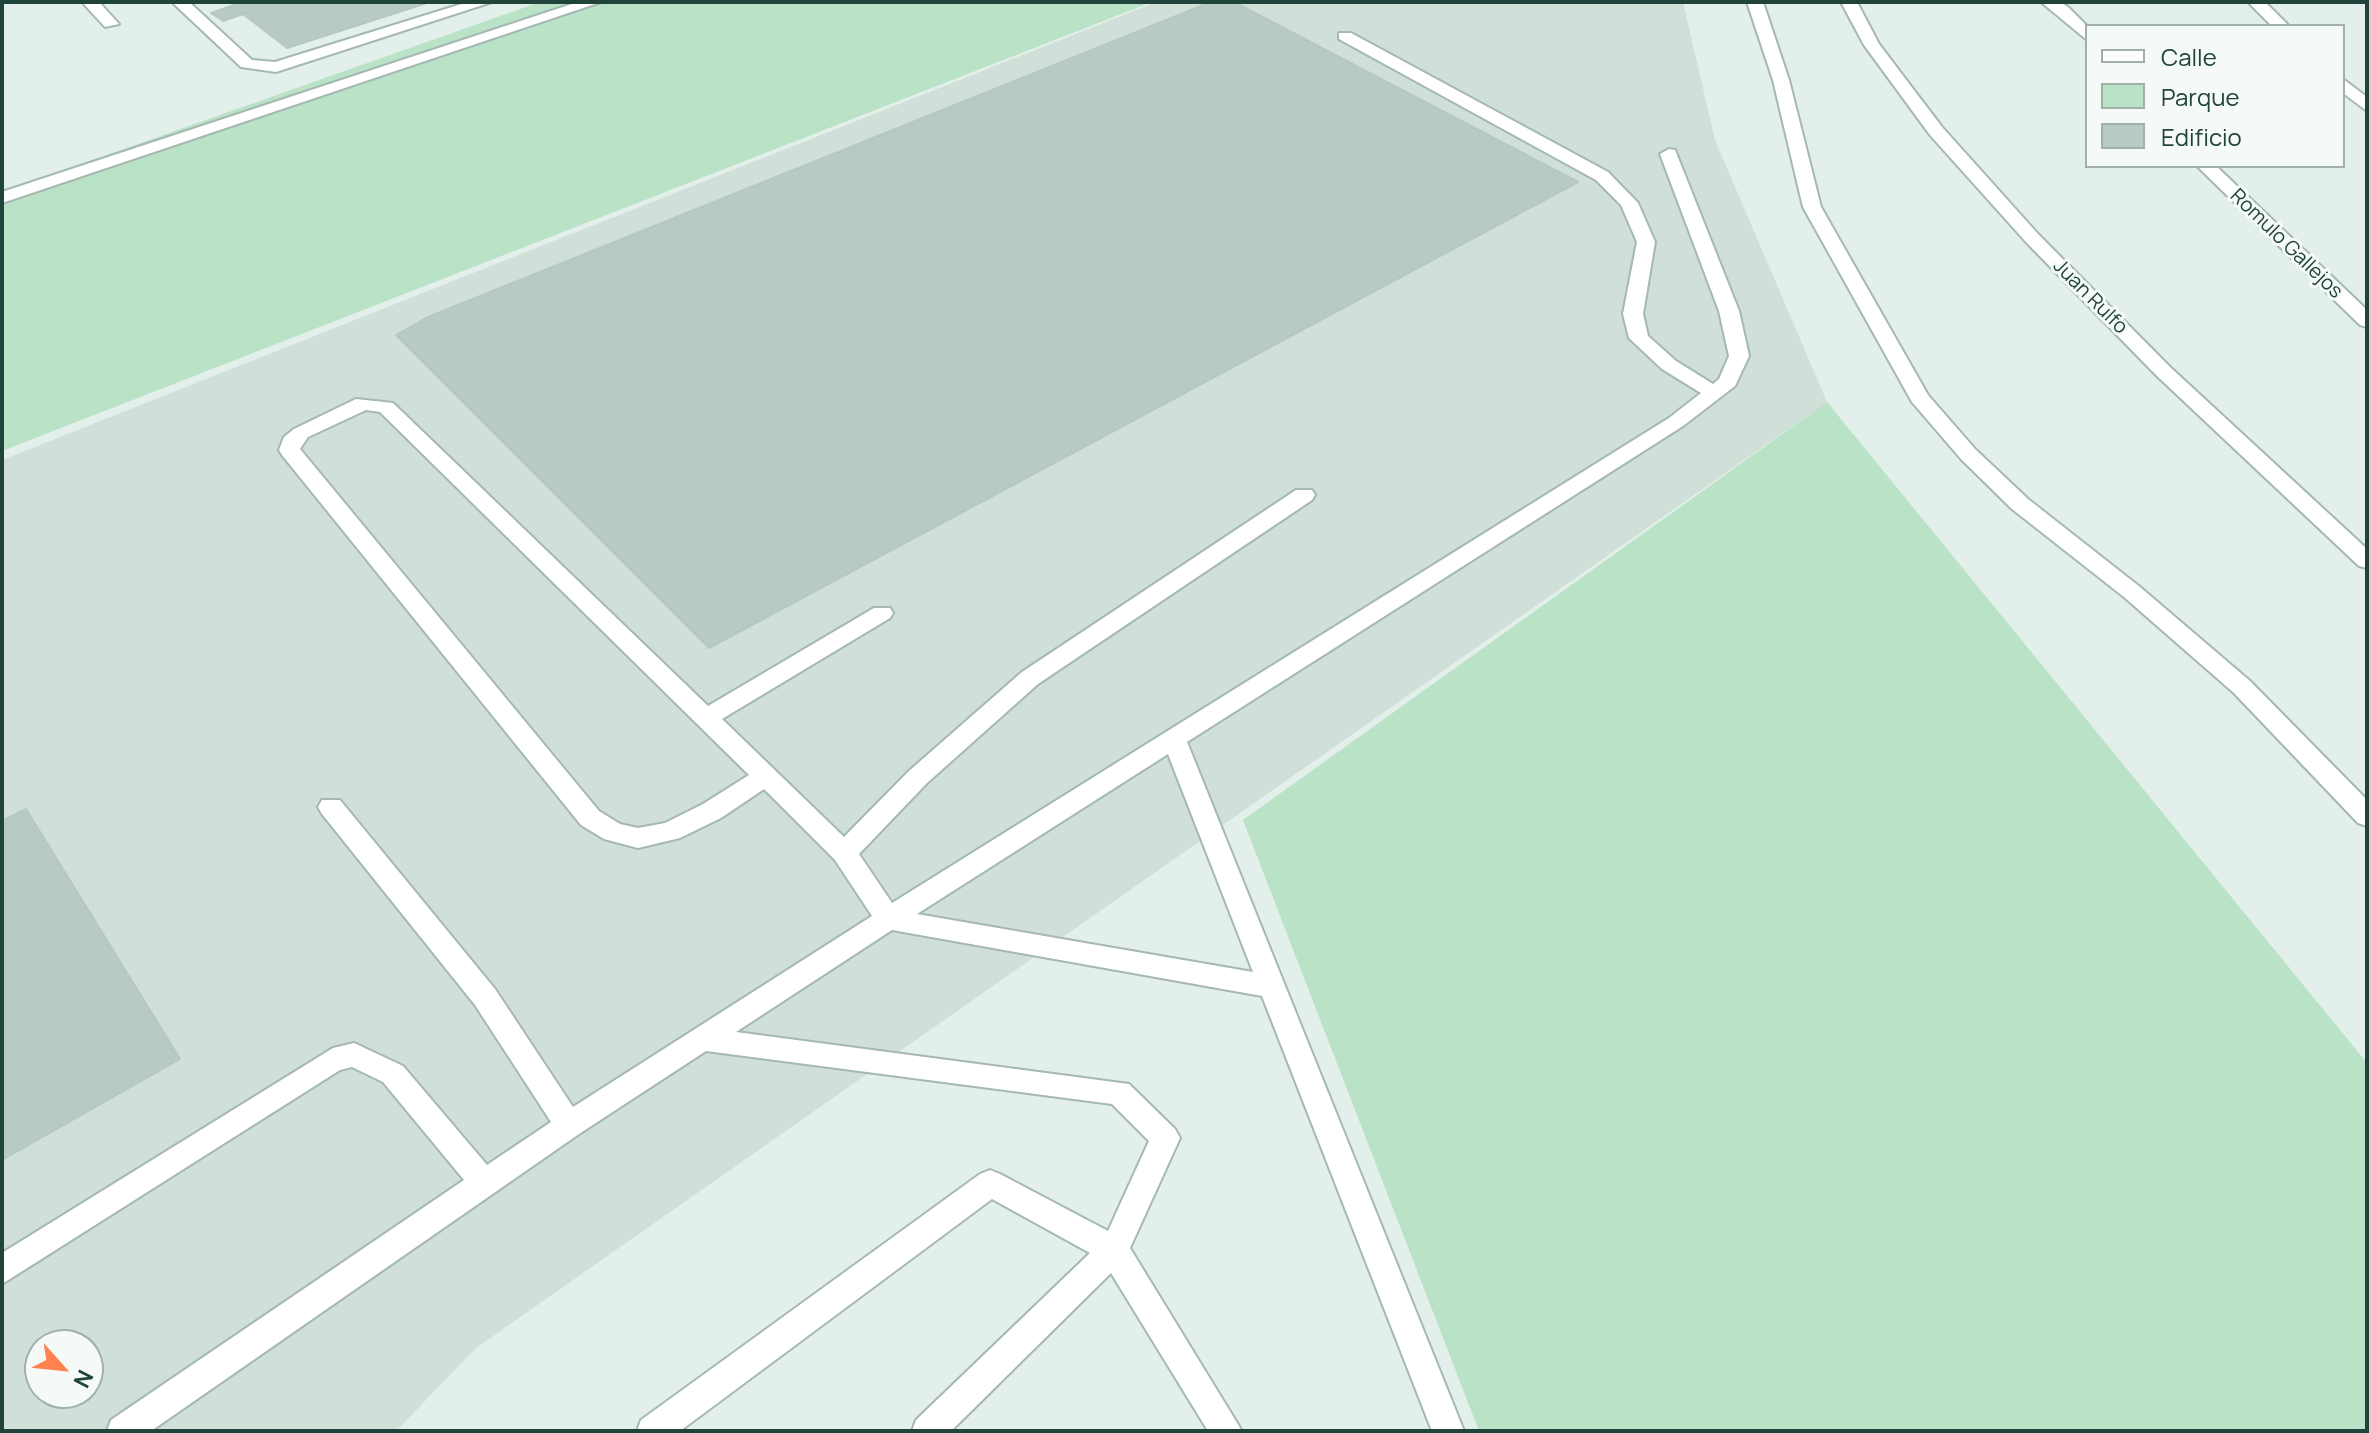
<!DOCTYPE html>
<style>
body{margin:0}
#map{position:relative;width:2369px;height:1433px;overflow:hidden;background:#e3efea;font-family:Manrope,sans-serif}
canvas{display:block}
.frame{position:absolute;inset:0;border:4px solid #20433b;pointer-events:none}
.legend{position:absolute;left:2085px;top:24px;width:260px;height:144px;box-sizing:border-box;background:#f5faf8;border:2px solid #a0b1ac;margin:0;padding:10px 14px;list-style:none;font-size:24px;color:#20433b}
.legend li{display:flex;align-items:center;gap:16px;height:40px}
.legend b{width:40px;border:2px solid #a0b1ac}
.north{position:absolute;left:24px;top:1329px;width:80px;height:80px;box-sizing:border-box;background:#f5faf8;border:2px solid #a0b1ac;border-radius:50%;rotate:117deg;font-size:22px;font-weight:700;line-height:32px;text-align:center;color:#20433b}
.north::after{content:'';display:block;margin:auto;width:28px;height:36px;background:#ff8351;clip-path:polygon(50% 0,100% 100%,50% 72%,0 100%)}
</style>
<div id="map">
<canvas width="2369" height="1433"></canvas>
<div class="frame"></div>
<ul class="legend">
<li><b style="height:10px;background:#fff"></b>Calle</li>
<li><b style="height:22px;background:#bae2c6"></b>Parque</li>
<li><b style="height:22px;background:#b8cac3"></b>Edificio</li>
</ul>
<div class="north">N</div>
</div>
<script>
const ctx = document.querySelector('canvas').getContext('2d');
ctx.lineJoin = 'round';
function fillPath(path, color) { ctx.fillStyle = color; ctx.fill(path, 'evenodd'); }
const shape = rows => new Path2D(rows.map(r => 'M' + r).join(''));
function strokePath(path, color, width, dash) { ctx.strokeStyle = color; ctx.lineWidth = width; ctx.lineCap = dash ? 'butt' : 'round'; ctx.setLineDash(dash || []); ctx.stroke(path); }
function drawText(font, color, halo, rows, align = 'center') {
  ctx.font = font + ' Manrope,sans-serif'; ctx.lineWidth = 6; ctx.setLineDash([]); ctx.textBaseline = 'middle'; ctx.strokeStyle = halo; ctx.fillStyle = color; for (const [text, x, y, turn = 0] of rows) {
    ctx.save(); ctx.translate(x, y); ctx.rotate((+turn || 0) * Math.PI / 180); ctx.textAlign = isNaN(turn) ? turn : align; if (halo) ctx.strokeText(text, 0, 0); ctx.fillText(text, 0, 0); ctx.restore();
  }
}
const built = shape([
 [1156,2,1683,2,1715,140,1827,402,476,1348,396,1431,2,1431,2,460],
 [40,1345,88,1345,88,1393,40,1393]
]);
const green = shape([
 [540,2,1152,2,2,451,2,192],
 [1827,402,2367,1063,2367,1431,1479,1431,1243,820]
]);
const building = shape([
 [234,2,430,2,287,48,243,14,223,21,211,13,237,4,234,2],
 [1211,2,1234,2,1578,182,709,648,396,335,428,317,1211,2],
 [26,809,180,1059,2,1160,2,821,26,809]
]);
const minor = shape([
 [82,2,99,2,119,24,105,27,82,2],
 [172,2,189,2,252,60,275,62,468,2,492,2,276,72,241,67,172,2],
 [578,2,601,2,2,203,2,192,578,2],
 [1747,2,1763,2,1789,80,1821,207,1928,395,1975,449,2028,499,2140,587,2250,681,2367,800,2367,826,2358,823,2234,693,2124,597,2012,509,1961,459,1912,402,1803,207,1773,80,1747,2],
 [1841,2,1857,2,1879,44,1942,127,2038,234,2170,367,2367,549,2367,568,2359,566,2156,375,2026,242,1930,135,1864,45,1841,2],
 [2041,2,2060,2,2068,7,2087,26,2087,40,2041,2],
 [2248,2,2265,2,2289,26,2272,26,2248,2],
 [1339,33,1351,33,1608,172,1638,203,1655,242,1643,314,1648,336,1676,361,1713,384,1719,379,1729,356,1719,311,1660,154,1669,149,1675,150,1739,311,1749,356,1735,386,1683,426,1187,742,1464,1431,1432,1431,1262,996,892,930,736,1032,1129,1084,1175,1129,1180,1138,1130,1248,1242,1431,1208,1431,1111,1273,951,1431,912,1431,916,1420,1090,1253,992,1199,680,1431,637,1431,641,1420,980,1174,990,1170,1000,1174,1108,1231,1149,1141,1112,1104,706,1051,579,1134,151,1431,107,1431,111,1420,464,1180,383,1082,352,1067,340,1070,2,1284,2,1253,333,1048,354,1043,403,1066,487,1165,551,1122,475,1005,322,814,318,807,322,800,340,800,495,989,573,1107,872,916,835,860,764,789,721,818,680,838,638,848,604,839,581,825,282,455,279,450,284,437,294,429,356,399,393,403,708,706,874,608,890,608,893,613,890,618,722,719,844,837,909,771,1022,672,1296,490,1312,490,1315,495,1312,500,1038,684,927,783,859,854,892,903,1669,418,1701,393,1662,369,1629,338,1623,314,1637,242,1621,205,1596,180,1339,39,1339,33],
 [366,410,380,412,749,775,703,804,665,823,638,828,620,824,599,811,300,449,308,437,366,410],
 [1168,754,1253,972,917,914,1168,754],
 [2343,79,2367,97,2367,111,2343,93,2343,79],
 [2197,166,2216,166,2367,310,2367,327,2360,325,2197,166]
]);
const farStreetnames = [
 ["Romulo Gallejos",2286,244,44],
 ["Juan Rulfo",2090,297,45]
];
fillPath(built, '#d1dfd9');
fillPath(green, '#bae2c6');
fillPath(building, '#b8cac3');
strokePath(building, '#b5c9c2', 2);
strokePath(minor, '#a5b8b2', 4);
fillPath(minor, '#fff');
drawText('20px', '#20433b', '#f5faf8', farStreetnames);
</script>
